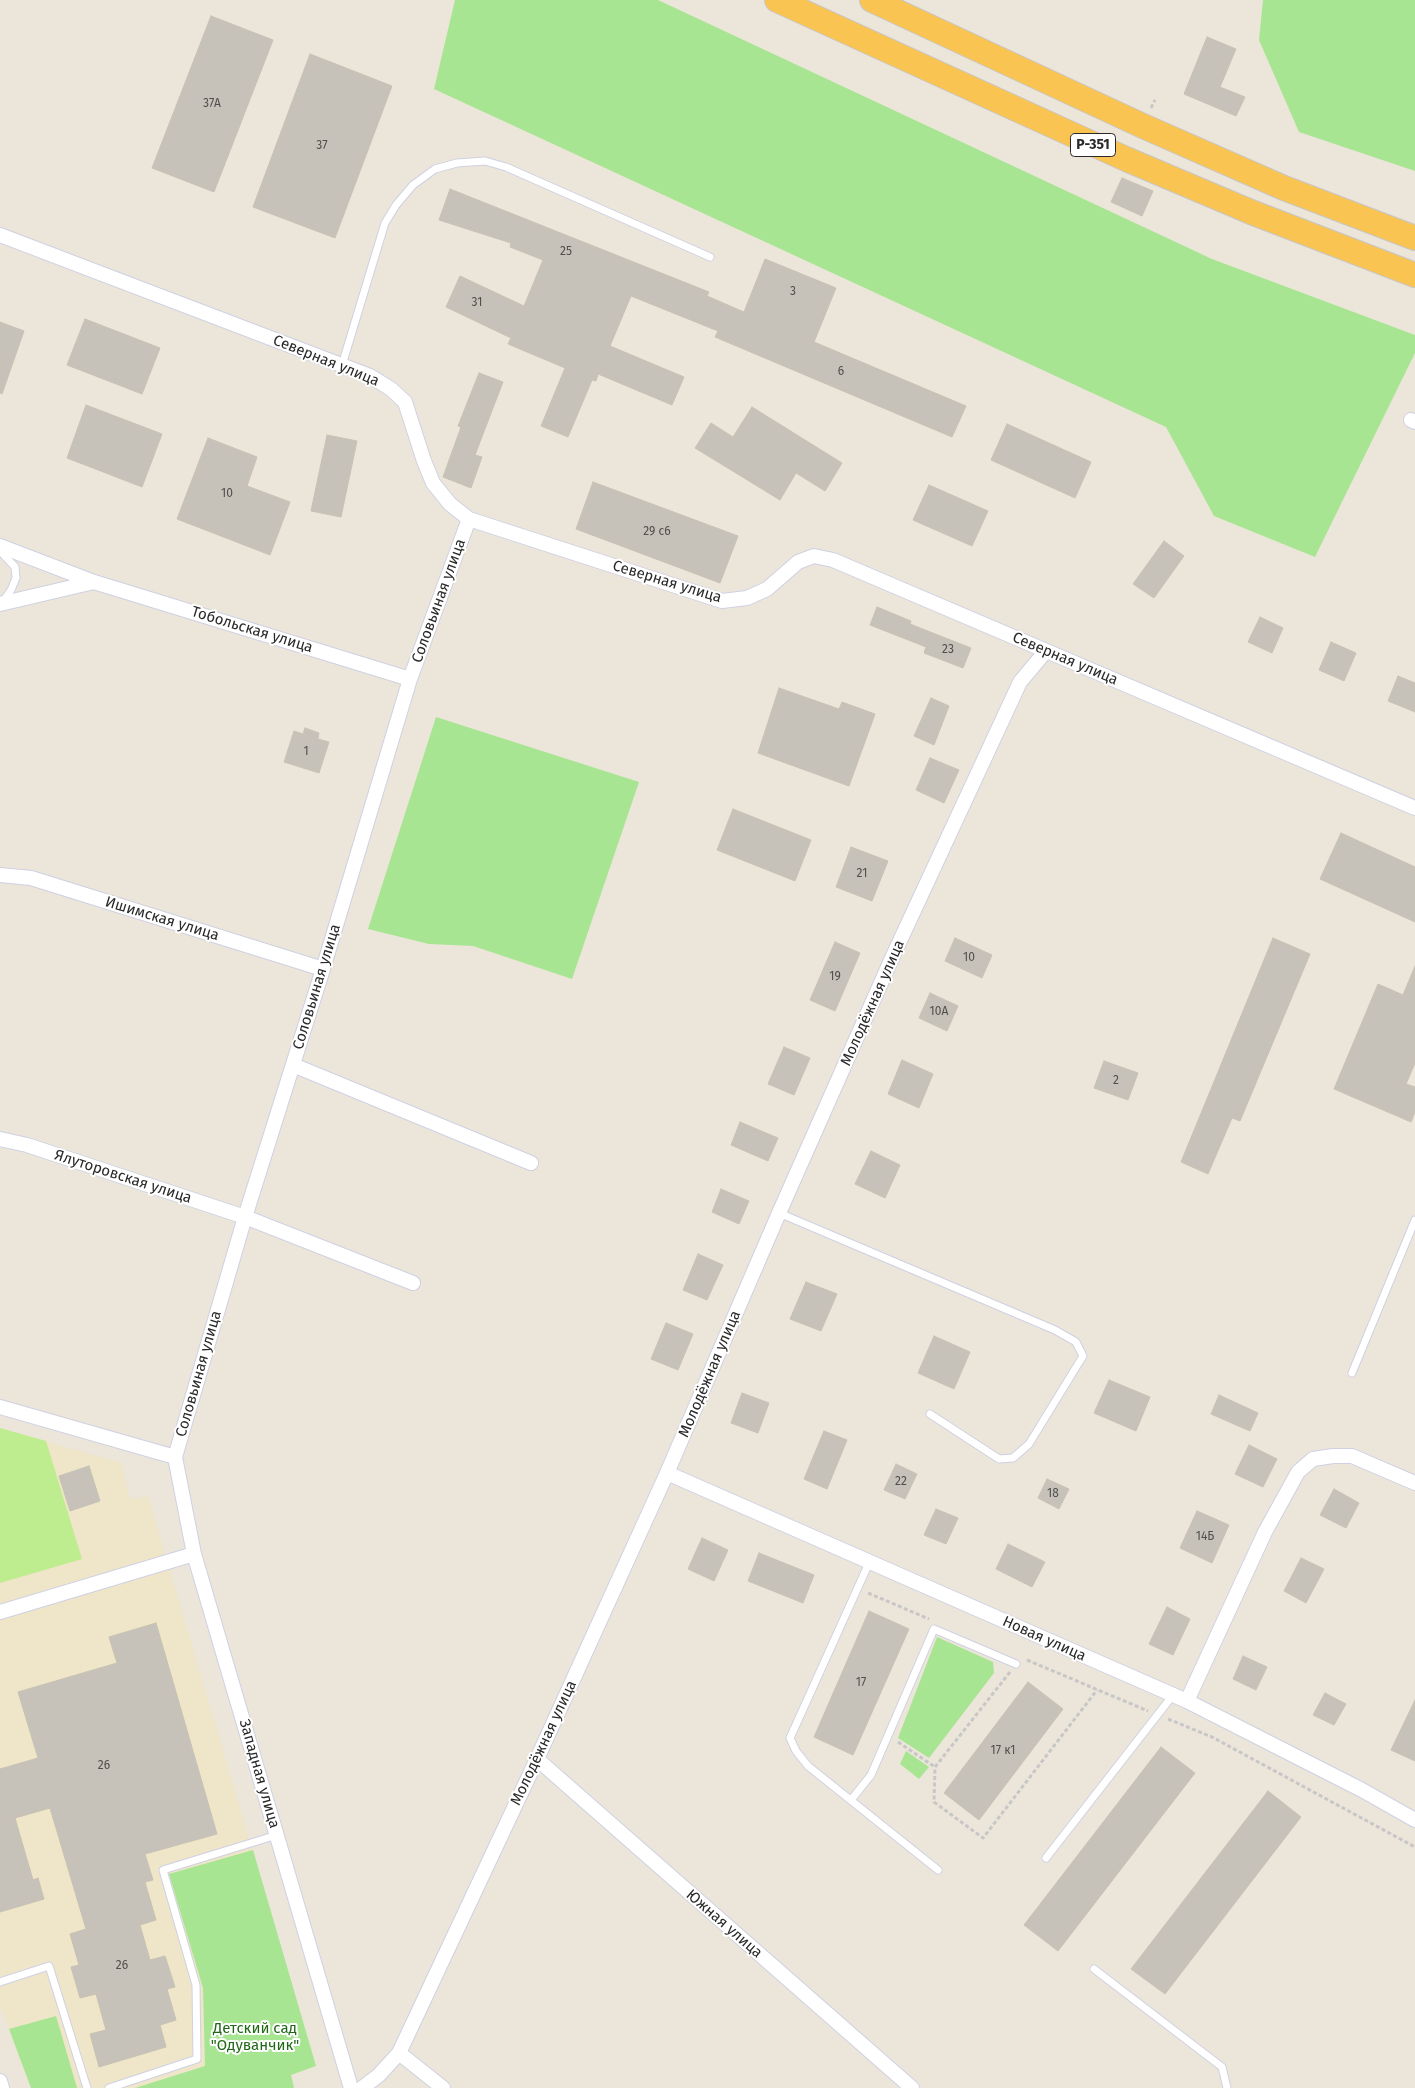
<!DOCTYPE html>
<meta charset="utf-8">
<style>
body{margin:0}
canvas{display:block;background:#ece5d9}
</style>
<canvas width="1415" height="2088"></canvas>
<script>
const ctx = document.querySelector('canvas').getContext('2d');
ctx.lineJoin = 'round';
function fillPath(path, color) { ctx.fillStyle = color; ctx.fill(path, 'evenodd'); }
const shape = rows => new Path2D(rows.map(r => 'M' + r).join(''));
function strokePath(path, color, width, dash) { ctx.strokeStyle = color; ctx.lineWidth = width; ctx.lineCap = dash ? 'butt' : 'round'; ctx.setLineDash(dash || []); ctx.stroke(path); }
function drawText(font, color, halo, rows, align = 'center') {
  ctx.font = font + ' "Fira Sans",sans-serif'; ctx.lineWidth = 4; ctx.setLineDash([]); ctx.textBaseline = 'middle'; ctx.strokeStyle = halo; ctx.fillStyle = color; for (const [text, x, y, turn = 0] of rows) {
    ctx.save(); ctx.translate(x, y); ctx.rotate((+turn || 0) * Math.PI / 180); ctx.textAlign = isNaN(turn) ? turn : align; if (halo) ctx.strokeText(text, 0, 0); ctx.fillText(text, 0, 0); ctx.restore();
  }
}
const education = shape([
 [0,1428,121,1463,130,1499,148,1496,316,2066,291,2075,294,2088,31,2088,0,2005]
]);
const green = shape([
 [455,0,658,0,1212,259,1415,335,1415,353,1315,557,1214,516,1166,427,434,89],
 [1263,0,1415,0,1415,171,1299,132,1259,40],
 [436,717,639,782,572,979,473,946,429,944,368,929],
 [937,1637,993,1662,994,1673,929,1758,898,1738],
 [906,1751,929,1767,919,1779,900,1764],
 [253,1850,316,2066,291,2075,294,2088,135,2088,205,2066,203,1988,169,1874],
 [56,2016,77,2088,31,2088,9,2029]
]);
const pitch = shape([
 [0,1428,46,1441,82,1559,0,1583]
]);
const building = shape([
 [211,16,273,40,214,192,152,168,211,16],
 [1207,37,1236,49,1220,87,1245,97,1236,116,1184,94,1207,37],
 [310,54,392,86,335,238,253,207,310,54],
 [1122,178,1153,191,1142,216,1111,202,1122,178],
 [450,189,709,292,707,296,744,312,765,259,836,288,814,342,966,406,952,437,715,337,718,331,631,296,610,346,684,377,672,405,598,374,596,381,592,380,568,437,541,426,565,368,508,344,511,338,446,307,460,276,524,306,543,260,510,247,511,243,439,220,450,189],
 [85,319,160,348,142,394,67,365,85,319],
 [0,322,24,331,2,394,0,393,0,322],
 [479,373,503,382,475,455,482,457,471,488,443,477,461,427,458,426,479,373],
 [86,405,162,434,142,487,67,458,86,405],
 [752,407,842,463,825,491,796,473,780,500,695,448,711,423,733,437,752,407],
 [1007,424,1091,462,1075,498,991,460,1007,424],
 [327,435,357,441,341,517,311,511,327,435],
 [208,438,257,457,247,486,290,502,270,555,177,519,208,438],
 [593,482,738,536,720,583,576,529,593,482],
 [929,485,988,511,972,546,913,520,929,485],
 [1164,541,1184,556,1154,598,1133,584,1164,541],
 [877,607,911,621,910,624,971,648,963,668,924,653,926,647,870,625,877,607],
 [1260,617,1283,628,1272,653,1248,642,1260,617],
 [1331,642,1356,653,1344,681,1319,670,1331,642],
 [1398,676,1415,683,1415,712,1388,701,1398,676],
 [779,688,839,709,842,702,875,714,849,786,758,753,779,688],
 [931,698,949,706,934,745,914,736,931,698],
 [305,728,319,733,318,739,329,742,319,773,284,762,294,731,303,734,305,728],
 [930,758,959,770,944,803,916,790,930,758],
 [733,809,811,840,795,881,717,850,733,809],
 [1341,833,1415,867,1415,922,1320,879,1341,833],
 [851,847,888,861,872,901,836,887,851,847],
 [955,938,992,955,982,978,945,961,955,938],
 [1273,938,1310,954,1240,1121,1232,1118,1208,1174,1181,1162,1273,938],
 [835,942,860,953,835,1011,810,1000,835,942],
 [1415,966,1415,1063,1406,1084,1415,1087,1415,1112,1411,1122,1334,1089,1378,984,1403,995,1415,966],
 [930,993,958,1006,947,1031,919,1018,930,993],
 [784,1047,810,1058,794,1095,768,1084,784,1047],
 [902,1060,933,1074,919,1108,888,1094,902,1060],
 [1104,1061,1138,1073,1128,1100,1094,1088,1104,1061],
 [740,1122,778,1138,768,1161,731,1145,740,1122],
 [871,1151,900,1165,885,1198,855,1184,871,1151],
 [721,1189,749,1201,739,1224,712,1212,721,1189],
 [698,1254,723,1265,707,1300,683,1290,698,1254],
 [806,1282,837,1294,821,1331,790,1319,806,1282],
 [666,1323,693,1334,678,1370,651,1359,666,1323],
 [934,1336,970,1352,954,1389,918,1373,934,1336],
 [1109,1380,1150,1397,1136,1431,1094,1413,1109,1380],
 [742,1393,769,1403,758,1433,731,1423,742,1393],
 [1219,1395,1258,1413,1250,1431,1211,1414,1219,1395],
 [824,1431,847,1440,827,1489,804,1479,824,1431],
 [1249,1445,1277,1459,1263,1487,1235,1474,1249,1445],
 [896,1464,917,1474,905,1499,884,1490,896,1464],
 [89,1466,100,1501,70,1511,59,1476,89,1466],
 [1047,1479,1069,1489,1059,1509,1038,1498,1047,1479],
 [1334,1489,1359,1503,1346,1528,1320,1515,1334,1489],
 [936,1509,958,1518,946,1544,924,1535,936,1509],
 [1197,1511,1229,1525,1212,1563,1180,1548,1197,1511],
 [702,1538,728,1550,714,1581,688,1569,702,1538],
 [1008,1544,1045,1562,1032,1587,996,1569,1008,1544],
 [759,1553,814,1575,803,1603,748,1581,759,1553],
 [1301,1558,1324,1569,1306,1603,1284,1591,1301,1558],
 [1167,1607,1190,1619,1173,1655,1149,1644,1167,1607],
 [869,1611,909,1629,853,1755,814,1737,869,1611],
 [156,1623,217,1834,145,1854,153,1880,145,1882,156,1920,140,1925,150,1960,165,1956,175,1987,167,1989,176,2020,160,2025,166,2047,99,2067,90,2034,106,2030,96,1994,80,1998,71,1967,79,1965,70,1934,86,1929,50,1808,15,1818,33,1880,38,1878,44,1899,0,1912,0,1769,38,1758,18,1692,117,1663,109,1637,156,1623],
 [1243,1656,1267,1667,1256,1690,1233,1679,1243,1656],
 [1028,1682,1063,1709,979,1820,944,1793,1028,1682],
 [1325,1693,1346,1704,1334,1725,1313,1715,1325,1693],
 [1415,1700,1415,1761,1391,1750,1415,1700],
 [1161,1747,1195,1773,1058,1951,1024,1925,1161,1747],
 [1268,1791,1301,1817,1165,1994,1131,1969,1268,1791]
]);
const path = shape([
 [1151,108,1155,100],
 [868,1593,929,1619],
 [1027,1660,1148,1711],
 [1010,1672,935,1767,934,1802,983,1838,1097,1690],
 [1168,1719,1212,1737,1415,1847],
 [898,1742,935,1767]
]);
const service = shape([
 [342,365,385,223,396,205,413,185,435,169,457,163,485,161,506,167,710,257],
 [0,551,15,567,16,578,11,590,2,603],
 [779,1213,1055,1330,1076,1342,1083,1356,1029,1444,1013,1458,999,1459,930,1414],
 [1352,1373,1415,1220],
 [869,1563,790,1738,796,1751,808,1766,938,1870],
 [851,1800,871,1775,934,1629,1016,1664],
 [1046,1858,1173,1695],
 [1094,1969,1222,2067,1227,2088],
 [0,1982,49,1966,87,2088],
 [109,2088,197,2059,196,1985,163,1870,277,1835]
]);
const minor = shape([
 [0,235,370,376,391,389,405,402,424,461,433,483,450,504,469,519,722,601,747,598,767,589,798,562,814,556,833,560,1415,808],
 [1411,420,1415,422],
 [0,546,94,582,410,679],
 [0,604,94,582],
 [0,875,31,878,323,969],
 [293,1065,531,1163],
 [0,1139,27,1145,245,1217,413,1283],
 [0,1407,175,1457],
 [667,1473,1187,1701,1362,1790,1415,1820],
 [0,1612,194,1554],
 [1187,1701,1265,1532,1298,1472,1313,1459,1333,1456,1352,1456,1415,1483],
 [537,1759,912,2088],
 [399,2053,443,2088],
 [0,2081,2,2088],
 [351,2088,194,1554,175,1457,245,1217,323,969,410,679,469,519],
 [362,2088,379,2075,399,2053,537,1759,667,1473,779,1213,892,958,1020,682,1046,651]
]);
const trunk = shape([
 [777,0,1126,159,1251,212,1415,275],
 [872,0,1143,126,1284,188,1415,238]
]);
const numberNames = [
 ["37А",212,104],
 ["37",322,146],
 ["25",566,252],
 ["3",793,292],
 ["31",477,303],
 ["6",841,372],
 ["10",227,494],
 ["29 с6",657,532],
 ["23",948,650],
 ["1",306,752],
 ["21",862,874],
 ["10",969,958],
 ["19",835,977],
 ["10А",939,1012],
 ["2",1116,1081],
 ["22",901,1482],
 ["18",1053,1494],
 ["14Б",1205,1537],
 ["17",861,1683],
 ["17 к1",1003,1751],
 ["26",104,1766],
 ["26",122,1966]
];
const shields = [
 [1093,145,45]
];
const shieldNames = [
 ["Р-351",1093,145]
];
const streetNames = [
 ["Северная улица",326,361,22],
 ["Северная улица",667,582,17],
 ["Соловьиная улица",439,601,-70],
 ["Тобольская улица",252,630,17],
 ["Северная улица",1065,659,23],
 ["Ишимская улица",162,919,17],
 ["Соловьиная улица",317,987,-73],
 ["Молодёжная улица",873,1003,-66],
 ["Ялуторовская улица",123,1177,18],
 ["Соловьиная улица",199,1374,-74],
 ["Молодёжная улица",710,1374,-67],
 ["Новая улица",1044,1639,24],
 ["Молодёжная улица",544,1743,-65],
 ["Западная улица",259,1774,74],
 ["Южная улица",724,1924,41]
];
const parkNames = [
 ["Детский сад",255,2029],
 ["\"Одуванчик\"",255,2046]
];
fillPath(education, '#efe5c8');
fillPath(green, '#a8e593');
fillPath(pitch, '#bded8e');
fillPath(building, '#c7c2b9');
strokePath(building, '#c7c2b3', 1);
strokePath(service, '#cfd1e3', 9);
strokePath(minor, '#cfd1e3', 16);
strokePath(trunk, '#c7c7c7', 26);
strokePath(path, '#c7c7c7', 3, [4, 2.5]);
strokePath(service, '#fff', 7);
strokePath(minor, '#fff', 14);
strokePath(trunk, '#fac452', 24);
drawText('12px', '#504f4d', null, numberNames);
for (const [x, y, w] of shields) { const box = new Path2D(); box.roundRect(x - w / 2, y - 11.5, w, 23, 4); ctx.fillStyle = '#fff'; ctx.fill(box); strokePath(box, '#292929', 1); }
drawText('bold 14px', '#292929', null, shieldNames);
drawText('15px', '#292929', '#fff', streetNames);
drawText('15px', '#206816', '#fff', parkNames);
</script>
